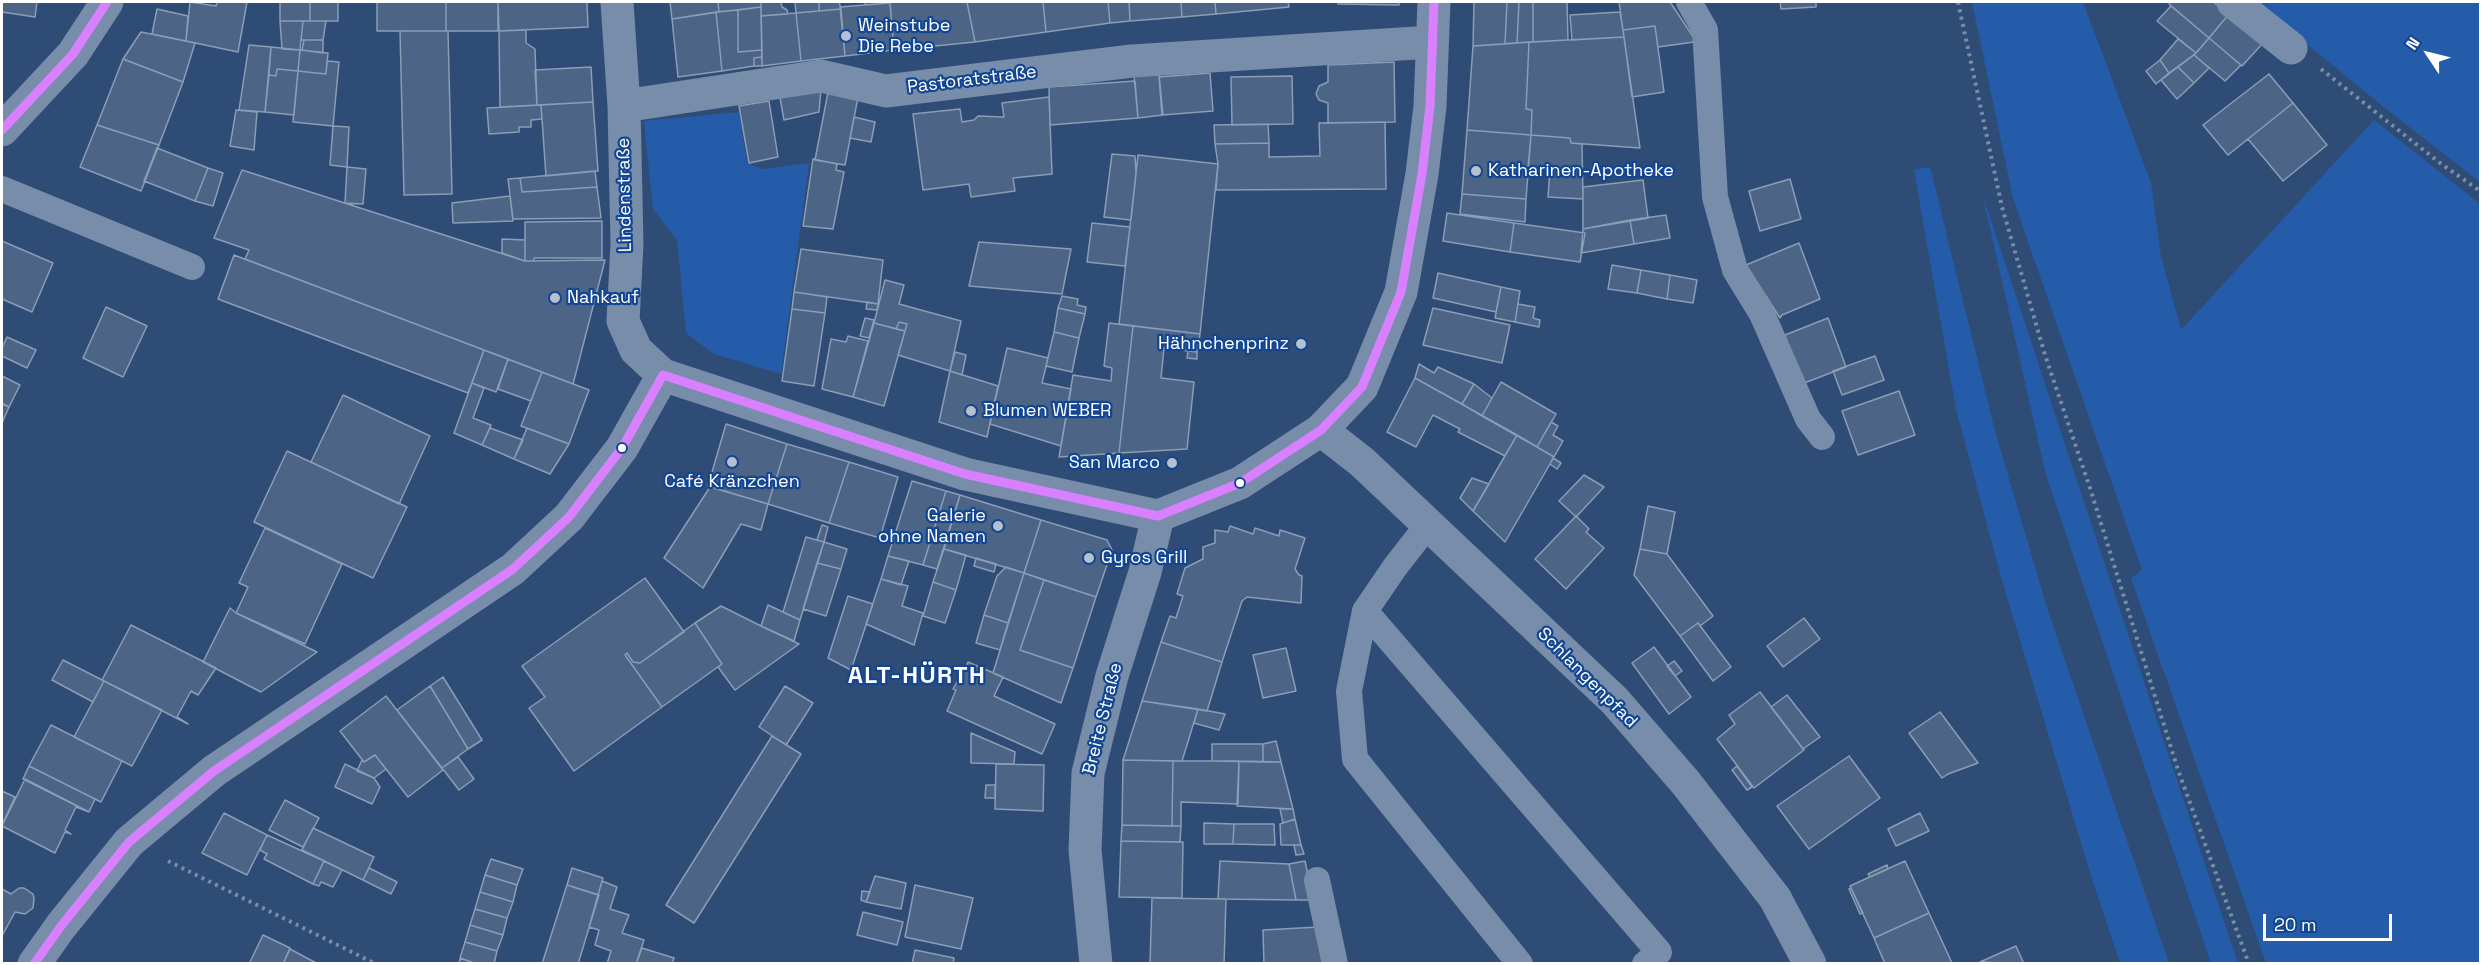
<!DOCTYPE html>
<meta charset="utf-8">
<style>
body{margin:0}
#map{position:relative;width:2482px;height:965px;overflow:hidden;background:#2f4c76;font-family:"Space Grotesk",sans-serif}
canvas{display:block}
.frame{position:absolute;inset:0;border:3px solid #fff;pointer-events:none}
.north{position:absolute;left:2398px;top:24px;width:60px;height:60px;-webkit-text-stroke:4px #124693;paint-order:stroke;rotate:305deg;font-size:16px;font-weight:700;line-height:24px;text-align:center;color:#fff}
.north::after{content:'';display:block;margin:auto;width:21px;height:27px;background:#fff;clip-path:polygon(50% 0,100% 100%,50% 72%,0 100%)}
.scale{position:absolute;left:2263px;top:914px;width:129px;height:27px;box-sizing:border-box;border:3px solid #fff;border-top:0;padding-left:8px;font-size:18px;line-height:21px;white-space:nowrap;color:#fff;-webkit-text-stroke:4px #124693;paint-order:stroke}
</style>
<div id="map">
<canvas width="2482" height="965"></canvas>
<div class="frame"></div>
<div class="north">N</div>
<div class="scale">20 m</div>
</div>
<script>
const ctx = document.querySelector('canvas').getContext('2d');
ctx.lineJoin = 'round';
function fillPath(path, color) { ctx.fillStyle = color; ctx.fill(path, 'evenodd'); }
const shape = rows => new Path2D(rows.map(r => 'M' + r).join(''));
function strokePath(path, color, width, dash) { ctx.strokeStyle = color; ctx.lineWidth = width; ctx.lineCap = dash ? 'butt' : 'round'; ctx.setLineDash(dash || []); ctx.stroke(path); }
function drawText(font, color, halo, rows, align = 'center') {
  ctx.font = font + ' "Space Grotesk",sans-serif'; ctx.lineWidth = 4.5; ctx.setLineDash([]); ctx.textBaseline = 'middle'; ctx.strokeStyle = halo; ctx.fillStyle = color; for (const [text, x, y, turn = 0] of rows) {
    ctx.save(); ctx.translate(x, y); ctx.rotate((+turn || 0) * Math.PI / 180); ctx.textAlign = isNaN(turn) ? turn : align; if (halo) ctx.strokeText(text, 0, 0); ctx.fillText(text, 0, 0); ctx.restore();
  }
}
const green = shape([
 [1972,2,2083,2,2151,183,2161,256,2181,330,2374,120,2480,204,2480,963,2266,963,2131,578,2142,570,2013,198],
 [2255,2,2480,2,2480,182,2385,108],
 [739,112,747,163,762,169,809,163,781,374,714,354,686,333,677,240,653,209,644,121],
 [1930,167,1995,431,2047,608,2169,963,2120,963,2091,876,2001,577,1956,409,1914,170],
 [1982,193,2082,496,2238,963,2211,963,2046,475]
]);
const building = shape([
 [2,2,37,2,35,17,2,12,2,2],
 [190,2,216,6,217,2,247,2,238,52,186,41,190,2],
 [280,2,310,2,310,21,280,21,280,2],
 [310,2,338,2,338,21,310,21,310,2],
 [377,2,446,2,446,31,377,31,377,2],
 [446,2,498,2,498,31,446,31,446,2],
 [498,2,587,2,588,27,499,31,498,2],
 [670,2,718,2,719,12,672,19,670,2],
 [718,2,761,2,761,7,719,12,718,2],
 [761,2,781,2,782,7,787,10,788,14,761,16,761,2],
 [795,2,819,2,819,11,796,13,795,2],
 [819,2,839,2,841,9,819,11,819,2],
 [865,2,890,2,890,3,865,5,865,2],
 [890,2,967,2,975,42,894,50,890,2],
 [967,2,1043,2,1046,32,975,42,967,2],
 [1043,2,1108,2,1110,23,1046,32,1043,2],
 [1108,2,1129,2,1130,21,1110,23,1108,2],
 [1129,2,1181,2,1182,17,1130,21,1129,2],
 [1181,2,1215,2,1216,14,1182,17,1181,2],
 [1215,2,1288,2,1289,7,1216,14,1215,2],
 [1338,2,1399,2,1399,5,1338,4,1338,2],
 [1474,2,1507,2,1505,44,1473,46,1474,2],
 [1507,2,1519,2,1517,43,1505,44,1507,2],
 [1519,2,1533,2,1533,42,1517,43,1519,2],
 [1533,2,1567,2,1568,40,1533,42,1533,2],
 [1619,2,1670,2,1694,38,1694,42,1658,47,1655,26,1623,30,1619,2],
 [1780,2,1816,2,1816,7,1781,9,1780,2],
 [2171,2,2213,2,2229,14,2209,38,2169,4,2171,2],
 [890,3,894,50,845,56,840,7,890,3],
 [2171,6,2209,38,2196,53,2157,21,2171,6],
 [761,7,762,50,738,52,738,10,761,7],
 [157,9,188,16,186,41,152,34,157,9],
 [841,9,845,56,801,61,796,13,841,9],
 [738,10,738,52,762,50,762,57,754,58,754,66,722,71,716,12,738,10],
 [716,12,722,71,678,77,672,19,716,12],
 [1620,12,1624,37,1572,40,1570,15,1620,12],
 [796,13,801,61,762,66,761,16,796,13],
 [2229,14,2264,42,2242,66,2209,38,2229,14],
 [280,21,303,21,300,50,282,49,280,21],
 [303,21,326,21,323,40,301,40,303,21],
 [1655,26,1664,92,1632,97,1623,30,1655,26],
 [526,30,526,43,535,49,537,105,500,107,499,31,526,30],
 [400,31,448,31,452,194,404,195,400,31],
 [141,32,195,43,183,82,123,59,141,32],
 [1624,37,1640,148,1571,143,1570,138,1531,135,1532,110,1526,109,1529,42,1624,37],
 [2209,38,2241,65,2225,81,2194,55,2209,38],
 [2178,39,2196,53,2169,73,2160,60,2178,39],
 [304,40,323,40,323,53,302,50,304,40],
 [1529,42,1526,109,1532,110,1531,135,1467,130,1473,46,1529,42],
 [249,45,271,47,265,112,239,110,249,45],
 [271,47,300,50,298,71,277,69,276,76,269,75,271,47],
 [300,50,328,53,326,74,298,71,300,50],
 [2194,55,2209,68,2194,83,2178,67,2194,55],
 [762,57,762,66,754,66,754,58,762,57],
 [123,59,183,82,159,145,97,125,123,59],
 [2160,60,2169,73,2156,84,2146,71,2160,60],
 [327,61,339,62,333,126,293,122,298,71,326,74,327,61],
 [1394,62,1395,122,1328,123,1328,103,1319,100,1316,94,1319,86,1328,82,1328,65,1394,62],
 [591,67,593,102,537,105,535,70,591,67],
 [2178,67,2194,83,2177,99,2161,80,2178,67],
 [277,69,298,71,294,115,265,112,269,75,276,76,277,69],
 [1210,73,1213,111,1162,115,1159,77,1210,73],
 [1159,74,1163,115,1138,118,1134,76,1159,74],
 [2269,74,2293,103,2228,155,2203,125,2269,74],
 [1292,76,1293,124,1232,125,1231,77,1292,76],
 [1135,81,1138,118,1050,125,1049,87,1135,81],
 [829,87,859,92,845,165,815,160,829,87],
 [821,89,819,112,784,120,780,98,821,89],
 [1049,97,1052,174,1013,178,1015,191,971,197,969,184,923,190,913,114,960,109,962,122,974,120,978,116,1004,117,1002,103,1049,97],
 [769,101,778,157,749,163,739,106,769,101],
 [593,102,598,171,546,176,541,105,593,102],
 [2293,103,2327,145,2283,181,2248,139,2293,103],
 [541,105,542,119,531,120,531,127,519,127,519,132,489,134,487,108,541,105],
 [236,110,257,112,254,150,230,146,236,110],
 [854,117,875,122,871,142,850,138,854,117],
 [1385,122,1386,189,1216,190,1218,164,1215,144,1269,143,1269,157,1320,156,1319,123,1385,122],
 [1268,124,1269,143,1215,144,1214,125,1268,124],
 [97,125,159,145,141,191,80,167,97,125],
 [333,126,349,127,347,167,330,165,333,126],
 [1467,130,1531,135,1526,199,1462,194,1467,130],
 [1531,135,1570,138,1571,143,1582,144,1583,199,1548,197,1550,169,1528,168,1531,135],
 [157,148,208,168,195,201,144,181,157,148],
 [1112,154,1135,156,1136,174,1131,220,1104,217,1112,154],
 [1138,155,1218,164,1200,334,1119,324,1138,155],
 [813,159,837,164,836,170,844,172,833,229,803,226,813,159],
 [347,167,366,169,363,204,345,203,347,167],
 [208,168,223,173,213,206,195,201,208,168],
 [242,170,525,261,605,260,573,384,245,259,249,250,214,238,242,170],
 [595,171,597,187,522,192,520,178,595,171],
 [520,178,522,192,597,187,601,218,513,219,508,179,520,178],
 [1790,179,1801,219,1760,231,1749,191,1790,179],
 [1643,180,1648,218,1583,229,1583,187,1643,180],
 [1462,194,1526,199,1525,222,1460,214,1462,194],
 [510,196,513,221,453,223,452,203,510,196],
 [1447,213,1514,223,1510,252,1443,241,1447,213],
 [1666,215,1670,238,1634,244,1630,220,1666,215],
 [1630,220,1634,244,1581,253,1583,229,1630,220],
 [602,221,602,258,534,258,534,261,525,261,525,222,602,221],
 [1092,223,1130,227,1125,266,1087,262,1092,223],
 [1514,223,1585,233,1580,262,1510,252,1514,223],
 [502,239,525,240,525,261,502,253,502,239],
 [2,241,53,263,32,312,2,299,2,241],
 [979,242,1071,249,1062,294,969,286,979,242],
 [1799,243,1820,299,1782,315,1780,318,1746,265,1799,243],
 [801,249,883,260,878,304,794,292,801,249],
 [234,255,484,350,468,393,218,299,234,255],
 [1612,265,1641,270,1637,293,1608,289,1612,265],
 [1641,270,1670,275,1667,299,1637,293,1641,270],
 [1438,273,1501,287,1496,312,1433,298,1438,273],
 [1670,275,1697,280,1693,303,1667,299,1670,275],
 [885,280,904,285,899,304,961,321,950,371,898,355,907,324,899,322,896,329,874,323,885,280],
 [1501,287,1520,291,1515,322,1495,318,1501,287],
 [794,292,827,297,825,313,792,309,794,292],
 [1062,296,1078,299,1077,305,1086,307,1085,314,1058,308,1062,296],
 [867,302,878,304,877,310,866,309,867,302],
 [1518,304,1535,307,1533,318,1540,320,1539,327,1515,322,1518,304],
 [106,307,147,326,123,377,83,358,106,307],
 [1058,308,1085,314,1079,338,1054,332,1058,308],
 [1433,308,1510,325,1502,363,1423,345,1433,308],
 [792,309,825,313,814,386,782,381,792,309],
 [865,318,874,320,869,338,860,336,865,318],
 [1828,318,1846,367,1799,385,1785,335,1828,318],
 [899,322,907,324,905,331,896,329,899,322],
 [874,323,905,331,884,406,853,397,874,323],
 [1109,323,1133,326,1119,453,1059,457,1073,375,1111,381,1112,368,1104,366,1109,323],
 [1133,326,1200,334,1197,352,1164,348,1161,378,1194,382,1187,449,1119,453,1133,326],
 [1054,332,1079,338,1072,372,1046,366,1054,332],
 [848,336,868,341,853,397,822,389,831,339,846,342,848,336],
 [7,337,36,350,27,368,2,356,2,348,7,337],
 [1007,348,1048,358,1042,383,1071,389,1061,446,990,424,1007,348],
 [484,350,508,359,496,392,472,383,484,350],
 [1188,351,1197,352,1197,359,1187,358,1188,351],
 [955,352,966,355,962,375,950,371,955,352],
 [1875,356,1884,380,1842,395,1833,371,1875,356],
 [508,359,542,372,531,401,498,389,508,359],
 [1419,364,1434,373,1438,367,1474,384,1462,404,1415,378,1419,364],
 [950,371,998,386,987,437,939,422,950,371],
 [542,372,589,390,569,444,521,426,542,372],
 [2,376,20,385,9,407,2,403,2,376],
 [1415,378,1517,435,1505,456,1458,432,1460,429,1433,415,1416,447,1387,432,1415,378],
 [1501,382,1556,414,1537,447,1482,416,1501,382],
 [472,383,484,388,473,418,491,425,482,445,454,433,472,383],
 [1474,384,1492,398,1482,416,1462,404,1474,384],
 [1899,391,1915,435,1858,455,1842,411,1899,391],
 [343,395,430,436,399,504,311,462,343,395],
 [2,404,9,407,2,423,2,404],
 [1551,422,1558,426,1553,435,1563,441,1554,457,1537,447,1551,422],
 [726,424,787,444,768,504,708,486,726,424],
 [490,428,523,440,514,459,482,445,490,428],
 [527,428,569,444,550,474,514,459,527,428],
 [1517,435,1554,457,1505,542,1473,511,1517,435],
 [787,444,849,462,829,523,768,504,787,444],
 [287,451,407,507,373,578,254,522,287,451],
 [1553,458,1561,463,1557,469,1550,464,1553,458],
 [849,462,898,477,880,538,829,523,849,462],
 [1584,475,1604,487,1576,517,1559,501,1584,475],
 [1472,478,1489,484,1473,511,1460,498,1472,478],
 [912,481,946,491,923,565,888,556,912,481],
 [710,487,768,504,761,530,741,524,703,588,664,558,710,487],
 [946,491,960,495,937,569,923,565,946,491],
 [960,495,1041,520,1024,573,944,549,960,495],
 [1648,506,1675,512,1667,554,1640,549,1648,506],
 [1576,516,1589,529,1586,532,1604,548,1566,589,1535,559,1576,516],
 [1041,520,1107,540,1112,550,1096,597,1024,573,1041,520],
 [822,525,828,527,824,542,817,540,822,525],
 [1230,526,1253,534,1255,528,1279,536,1280,530,1305,538,1295,569,1299,575,1302,576,1301,603,1247,597,1242,601,1222,662,1161,642,1170,616,1176,618,1183,596,1177,594,1185,568,1203,559,1203,547,1215,543,1215,530,1228,532,1230,526],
 [265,528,342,564,305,644,236,613,248,587,239,583,265,528],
 [806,537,824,542,800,620,783,612,806,537],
 [824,542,847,549,841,569,817,563,824,542],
 [944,549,966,555,956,590,933,582,944,549],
 [1640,549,1667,554,1713,616,1700,626,1698,623,1680,636,1634,575,1640,549],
 [888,556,909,561,901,585,881,579,888,556],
 [976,558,996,564,994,572,974,566,976,558],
 [817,563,841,569,826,616,803,609,817,563],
 [1006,567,1024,573,1008,623,984,615,997,576,1006,567],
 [1024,573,1044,580,1020,650,1073,668,1061,703,993,673,1024,573],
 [645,578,684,632,640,663,633,662,627,653,625,655,662,707,574,771,529,708,545,697,522,666,645,578],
 [881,579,908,586,902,606,923,613,914,645,866,624,881,579],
 [1044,580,1096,597,1073,668,1020,650,1044,580],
 [933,582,956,590,945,623,923,616,933,582],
 [848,596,873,604,851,670,828,658,848,596],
 [768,605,800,620,794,641,761,626,768,605],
 [721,606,761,626,799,644,735,690,718,667,722,664,695,623,721,606],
 [230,608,236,613,317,652,261,692,203,662,230,608],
 [984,615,1008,623,1000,650,976,643,984,615],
 [1804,618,1820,639,1783,667,1767,646,1804,618],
 [695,623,722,664,662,707,625,655,627,653,633,662,640,663,695,623],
 [1698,623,1731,667,1713,681,1680,636,1698,623],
 [131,625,216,668,198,695,191,691,177,717,188,724,102,680,131,625],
 [1161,642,1222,662,1207,711,1142,701,1161,642],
 [1654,647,1691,697,1669,714,1632,663,1654,647],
 [1286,648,1296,691,1263,698,1253,655,1286,648],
 [63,660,104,681,93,702,52,680,63,660],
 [1674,661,1682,671,1675,676,1667,666,1674,661],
 [968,662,1003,677,994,696,1055,724,1042,754,947,711,956,690,953,689,957,682,959,683,968,662],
 [443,677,482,740,468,749,430,686,443,677],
 [104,681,162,710,132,766,74,737,104,681],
 [430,686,468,749,442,768,397,710,430,686],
 [785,686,813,703,786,745,759,727,785,686],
 [1760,692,1804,750,1754,788,1717,739,1735,724,1729,715,1760,692],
 [1787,695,1820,737,1803,749,1771,707,1787,695],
 [386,696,443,770,408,797,375,755,364,762,340,731,386,696],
 [1142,701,1198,709,1182,761,1123,760,1142,701],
 [1198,709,1225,714,1219,730,1194,723,1198,709],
 [1940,712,1978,763,1948,774,1942,778,1909,733,1940,712],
 [51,725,122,761,101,802,29,766,51,725],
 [971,733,1015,752,1014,764,971,763,971,733],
 [772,736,801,754,694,923,666,905,772,736],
 [1276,741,1281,762,1263,762,1263,744,1276,741],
 [1212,744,1263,744,1263,762,1212,761,1212,744],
 [375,755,386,769,374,778,357,771,362,760,364,762,375,755],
 [1849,756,1880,798,1809,849,1777,806,1849,756],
 [458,757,474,779,459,790,442,768,458,757],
 [1123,760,1173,761,1172,826,1122,825,1123,760],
 [1173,761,1239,761,1238,804,1181,802,1181,826,1172,826,1173,761],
 [1239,761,1281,762,1293,809,1237,806,1239,761],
 [345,764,374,778,380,787,372,804,335,787,345,764],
 [996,764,1044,765,1043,811,995,809,996,764],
 [29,766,95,799,89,812,23,779,29,766],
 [1737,766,1752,787,1747,790,1732,770,1737,766],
 [25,779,89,812,76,807,65,830,71,834,65,832,55,853,2,826,25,779],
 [986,785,995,785,995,798,985,798,986,785],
 [2,791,15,797,2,825,2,791],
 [285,800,319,818,303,847,269,830,285,800],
 [1280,809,1293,809,1295,819,1283,823,1280,809],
 [224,813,267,835,247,875,202,853,224,813],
 [1920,813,1929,831,1896,846,1888,829,1920,813],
 [1295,819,1301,845,1281,845,1280,824,1295,819],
 [1204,823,1234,824,1233,844,1204,844,1204,823],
 [1234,824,1274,824,1275,845,1233,844,1234,824],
 [1122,825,1181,826,1180,842,1121,841,1122,825],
 [313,828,374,857,363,880,302,850,313,828],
 [267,835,324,861,313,884,264,859,267,854,260,850,267,835],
 [1121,841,1183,842,1182,898,1119,897,1121,841],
 [1294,845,1301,845,1304,854,1296,855,1294,845],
 [491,859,523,869,517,885,485,875,491,859],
 [324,861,342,870,333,887,321,882,319,886,313,884,324,861],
 [1220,861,1289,864,1296,900,1218,899,1220,861],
 [1305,861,1313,900,1296,900,1289,864,1305,861],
 [1905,861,1929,913,1874,938,1850,886,1905,861],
 [1887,865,1888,869,1870,877,1868,874,1887,865],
 [369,868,397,882,391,894,363,880,369,868],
 [572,868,603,878,598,895,567,885,572,868],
 [485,875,517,885,513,902,480,892,485,875],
 [875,876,906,883,901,909,866,902,875,876],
 [602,881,617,887,610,909,629,915,622,933,644,940,636,964,607,964,611,951,595,945,599,930,589,927,602,881],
 [567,885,599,895,578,964,542,964,567,885],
 [915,885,973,898,961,949,905,937,915,885],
 [19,888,24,888,33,894,34,898,33,908,25,914,15,912,2,936,2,889,11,894,19,888],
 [1851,888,1863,913,1860,914,1849,889,1851,888],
 [862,891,870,892,866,902,861,900,862,891],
 [480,892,513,902,507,918,475,909,480,892],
 [1152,898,1226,899,1224,964,1150,964,1152,898],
 [475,909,507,918,503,935,470,925,475,909],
 [863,912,903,922,897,945,857,935,863,912],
 [1929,913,1952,963,1885,964,1874,938,1929,913],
 [470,925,503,935,497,951,465,942,470,925],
 [1319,927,1326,964,1264,964,1263,930,1319,927],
 [263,935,290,948,283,964,249,964,263,935],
 [465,942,497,951,494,964,477,964,460,958,465,942],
 [2016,946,2024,964,1980,962,2016,946],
 [642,948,674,958,672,964,636,964,642,948],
 [290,949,318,964,283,964,290,949],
 [915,950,954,958,953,964,912,964,915,950],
 [460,958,477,964,459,964,460,958]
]);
const path = shape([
 [1958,2,2002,207,2045,355,2090,488,2178,770,2249,964],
 [2321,69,2440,163,2480,191],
 [168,861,376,964]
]);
const service = shape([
 [1689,2,1705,30,1715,197,1735,270,1762,314,1808,419,1822,437],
 [2,189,192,267],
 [1427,526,1395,567,1365,611,1349,691,1355,759,1520,964],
 [1365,611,1659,952,1645,964],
 [1317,880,1335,964]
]);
const minor = shape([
 [617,2,624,106,627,244,623,321,636,350,663,375,965,474,1158,516,1240,483,1321,430,1362,387,1401,292,1422,174,1430,106,1434,2],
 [2233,2,2291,48],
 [624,106,821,76,886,91,1132,61,1432,42],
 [2,130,73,54,107,2],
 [1321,430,1362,462,1615,701,1686,783,1775,898,1810,964],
 [34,964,61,926,129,842,214,771,513,569,569,517,622,448,663,375],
 [1096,964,1085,850,1088,773,1112,676,1145,572,1158,516]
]);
const bus1 = shape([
 [2,130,73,54,107,2],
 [663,375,965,474,1158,516,1240,483,1321,430,1362,387,1401,292,1422,174,1430,106,1434,2],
 [34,964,61,926,129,842,214,771,513,569,569,517,622,448,663,375]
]);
const markers = [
 [846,36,6,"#b6c0cf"],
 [1476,171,6,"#b6c0cf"],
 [555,298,6,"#b6c0cf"],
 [1301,344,6,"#b6c0cf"],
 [971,411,6,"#b6c0cf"],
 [622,448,5,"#fff"],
 [732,462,6,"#b6c0cf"],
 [1172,463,6,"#b6c0cf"],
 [1240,483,5,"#fff"],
 [998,526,6,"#b6c0cf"],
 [1089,558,6,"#b6c0cf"]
];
const poiNames = [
 ["Weinstube",858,26],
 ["Die Rebe",858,47],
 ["Katharinen-Apotheke",1488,171],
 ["Nahkauf",567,298],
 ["Hähnchenprinz",1289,344,"right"],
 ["Blumen WEBER",983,411],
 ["San Marco",1160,463,"right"],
 ["Café Kränzchen",732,482,"center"],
 ["Galerie",986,516,"right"],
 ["ohne Namen",986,537,"right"],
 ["Gyros Grill",1101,558]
];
const streetNames = [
 ["Pastoratstraße",972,80,-7],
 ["Lindenstraße",625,195,-91],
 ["Schlangenpfad",1587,678,45],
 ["Breite Straße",1103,719,-76]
];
const districtNames = [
 ["ALT-HÜRTH",917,676]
];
fillPath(green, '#255caa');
fillPath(building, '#4c6485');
strokePath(building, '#8c9db6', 1.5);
strokePath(path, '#778da9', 4, [3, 4.5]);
strokePath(service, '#778da9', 26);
strokePath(minor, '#778da9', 33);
strokePath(bus1, '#d880ff', 9);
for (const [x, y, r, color] of markers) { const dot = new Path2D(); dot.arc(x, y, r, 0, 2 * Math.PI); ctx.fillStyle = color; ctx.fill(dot); strokePath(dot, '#124693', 2); }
drawText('18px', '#fff', '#124693', poiNames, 'left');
drawText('18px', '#fff', '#124693', streetNames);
ctx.letterSpacing = '1.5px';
drawText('bold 24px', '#fff', '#124693', districtNames);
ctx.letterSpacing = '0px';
</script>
